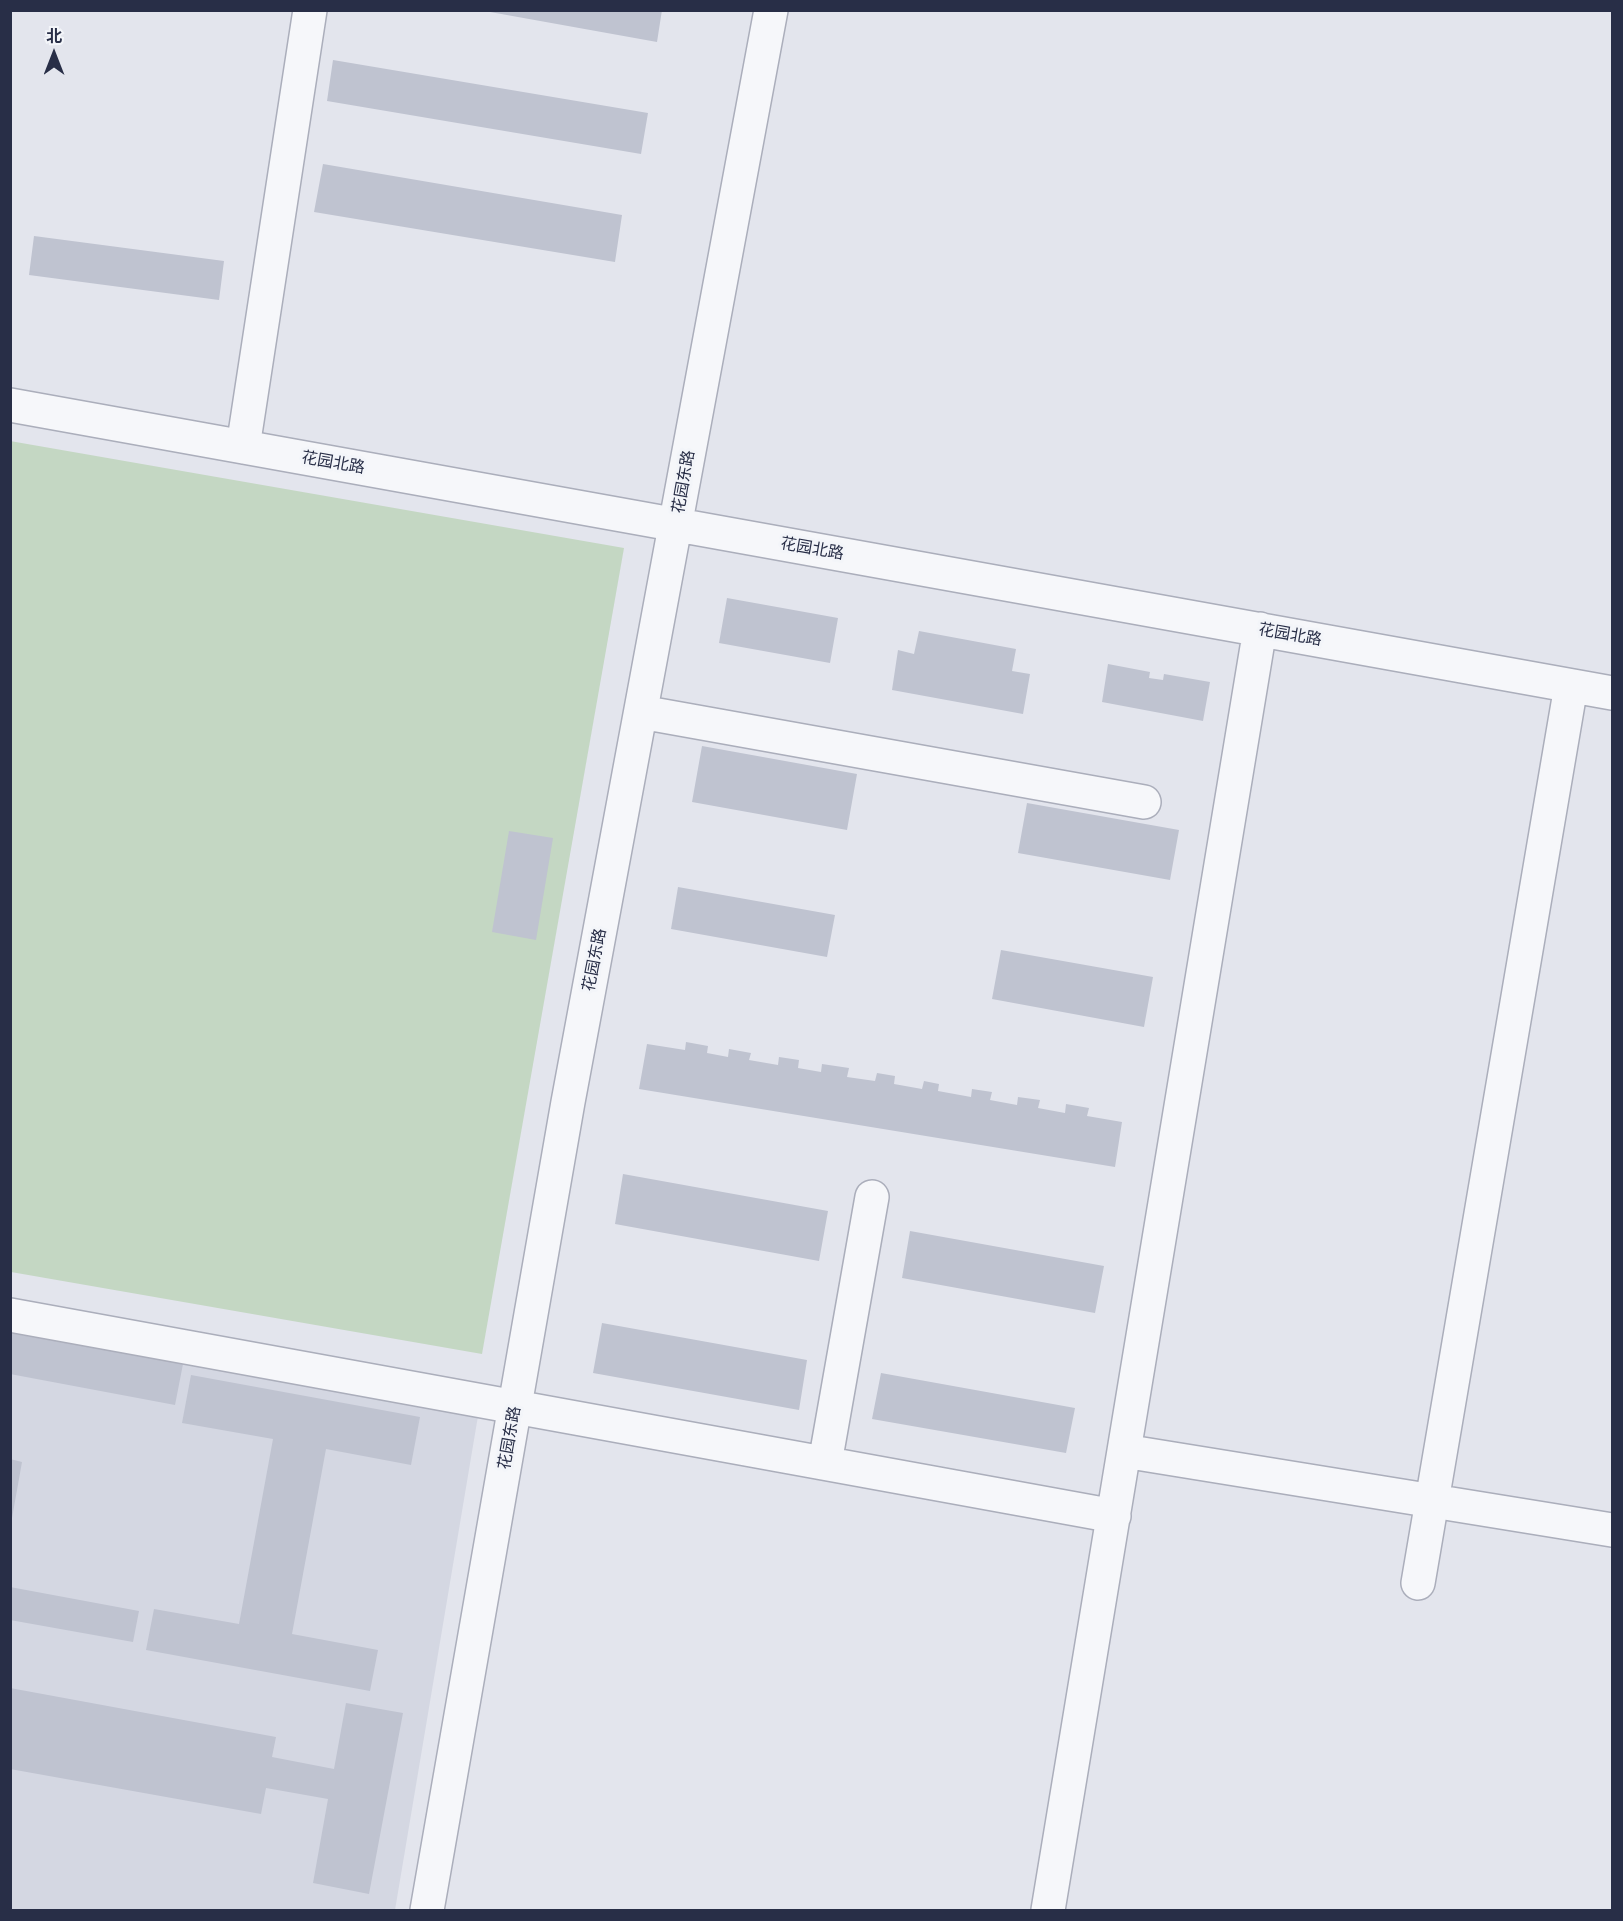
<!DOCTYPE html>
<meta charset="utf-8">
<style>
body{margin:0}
#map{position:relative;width:1623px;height:1921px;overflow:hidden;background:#e3e5ed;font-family:"Open Sans","Noto Sans SC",sans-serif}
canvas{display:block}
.frame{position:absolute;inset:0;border:12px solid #282e47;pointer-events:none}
.north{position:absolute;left:24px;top:24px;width:60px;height:60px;-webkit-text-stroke:4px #f3f5f9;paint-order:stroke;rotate:0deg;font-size:16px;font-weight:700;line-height:24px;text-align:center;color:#282e47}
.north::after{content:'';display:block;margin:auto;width:21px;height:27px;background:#282e47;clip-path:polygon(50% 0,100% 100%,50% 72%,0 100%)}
</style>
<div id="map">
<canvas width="1623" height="1921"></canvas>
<div class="frame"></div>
<div class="north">北</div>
</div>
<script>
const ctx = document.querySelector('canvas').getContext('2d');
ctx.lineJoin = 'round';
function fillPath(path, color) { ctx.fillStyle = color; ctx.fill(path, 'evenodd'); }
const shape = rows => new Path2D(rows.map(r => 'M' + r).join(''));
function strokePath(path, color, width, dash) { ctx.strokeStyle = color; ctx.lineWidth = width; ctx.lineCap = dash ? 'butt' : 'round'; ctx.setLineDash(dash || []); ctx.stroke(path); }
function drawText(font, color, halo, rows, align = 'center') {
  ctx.font = font + ' "Open Sans","Noto Sans SC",sans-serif'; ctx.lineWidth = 6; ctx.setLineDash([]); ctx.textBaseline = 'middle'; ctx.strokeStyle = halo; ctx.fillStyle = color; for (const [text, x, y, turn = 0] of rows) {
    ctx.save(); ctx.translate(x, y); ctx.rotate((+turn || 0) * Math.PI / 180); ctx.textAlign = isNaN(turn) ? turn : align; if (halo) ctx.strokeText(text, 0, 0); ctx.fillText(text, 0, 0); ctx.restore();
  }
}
const built = shape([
 [10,1330,478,1416,395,1910,11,1910]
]);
const green = shape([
 [10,441,624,548,482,1354,11,1272]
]);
const building = shape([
 [479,10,662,10,657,42],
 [333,60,648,113,641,154,327,101],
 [323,164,622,215,615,262,314,212],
 [34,236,224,261,219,300,29,275],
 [727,598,838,618,830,663,719,643],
 [919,631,1016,649,1012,671,1030,674,1023,714,892,690,898,650,914,654],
 [1108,664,1150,672,1149,678,1163,680,1164,674,1210,682,1203,721,1102,702],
 [702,746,857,774,847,830,692,802],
 [1027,803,1179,830,1170,880,1018,853],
 [509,831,553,838,536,940,492,932],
 [678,887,835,915,827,957,671,929],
 [1001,950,1153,977,1144,1027,992,999],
 [686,1042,708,1046,707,1053,728,1057,729,1049,751,1053,749,1060,778,1065,779,1057,799,1060,798,1068,821,1072,822,1064,849,1068,847,1077,875,1081,877,1073,895,1076,894,1084,922,1089,924,1081,939,1084,938,1091,971,1097,972,1089,992,1092,990,1100,1017,1105,1018,1097,1040,1100,1038,1108,1065,1113,1066,1104,1089,1108,1087,1116,1122,1122,1115,1167,639,1089,647,1044,685,1050],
 [623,1174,828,1211,819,1261,615,1224],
 [910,1231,1104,1266,1095,1313,902,1278],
 [602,1323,807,1360,799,1410,593,1373],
 [10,1333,183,1364,175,1405,10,1374],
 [881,1373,1075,1408,1066,1453,872,1419],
 [191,1375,420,1417,411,1465,326,1449,292,1634,378,1650,370,1691,146,1650,154,1609,239,1624,273,1439,182,1423],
 [10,1459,22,1462,12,1518,10,1518],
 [10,1587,139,1611,133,1642,10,1620],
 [10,1688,276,1737,272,1757,334,1769,346,1703,403,1713,369,1894,313,1883,328,1799,266,1788,261,1814,10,1769]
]);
const minor = shape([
 [10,405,1612,693],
 [243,447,310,10],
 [641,712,1144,802],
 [10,1315,1114,1516],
 [1124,1451,1612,1530],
 [825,1463,872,1197],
 [1418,1583,1571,686],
 [427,1910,568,1102,771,10],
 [1048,1910,1260,629]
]);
const streetNames = [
 ["花园北路",333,463,10],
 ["花园东路",684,482,-80],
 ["花园北路",812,549,10],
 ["花园北路",1290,635,10],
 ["花园东路",595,960,-79],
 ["花园东路",510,1438,-80]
];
fillPath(built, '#d4d7e2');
fillPath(green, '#c4d7c3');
fillPath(building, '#bfc3d0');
strokePath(minor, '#abaebb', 36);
strokePath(minor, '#f6f7fa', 33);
drawText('16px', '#282e47', '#f3f5f9', streetNames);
</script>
